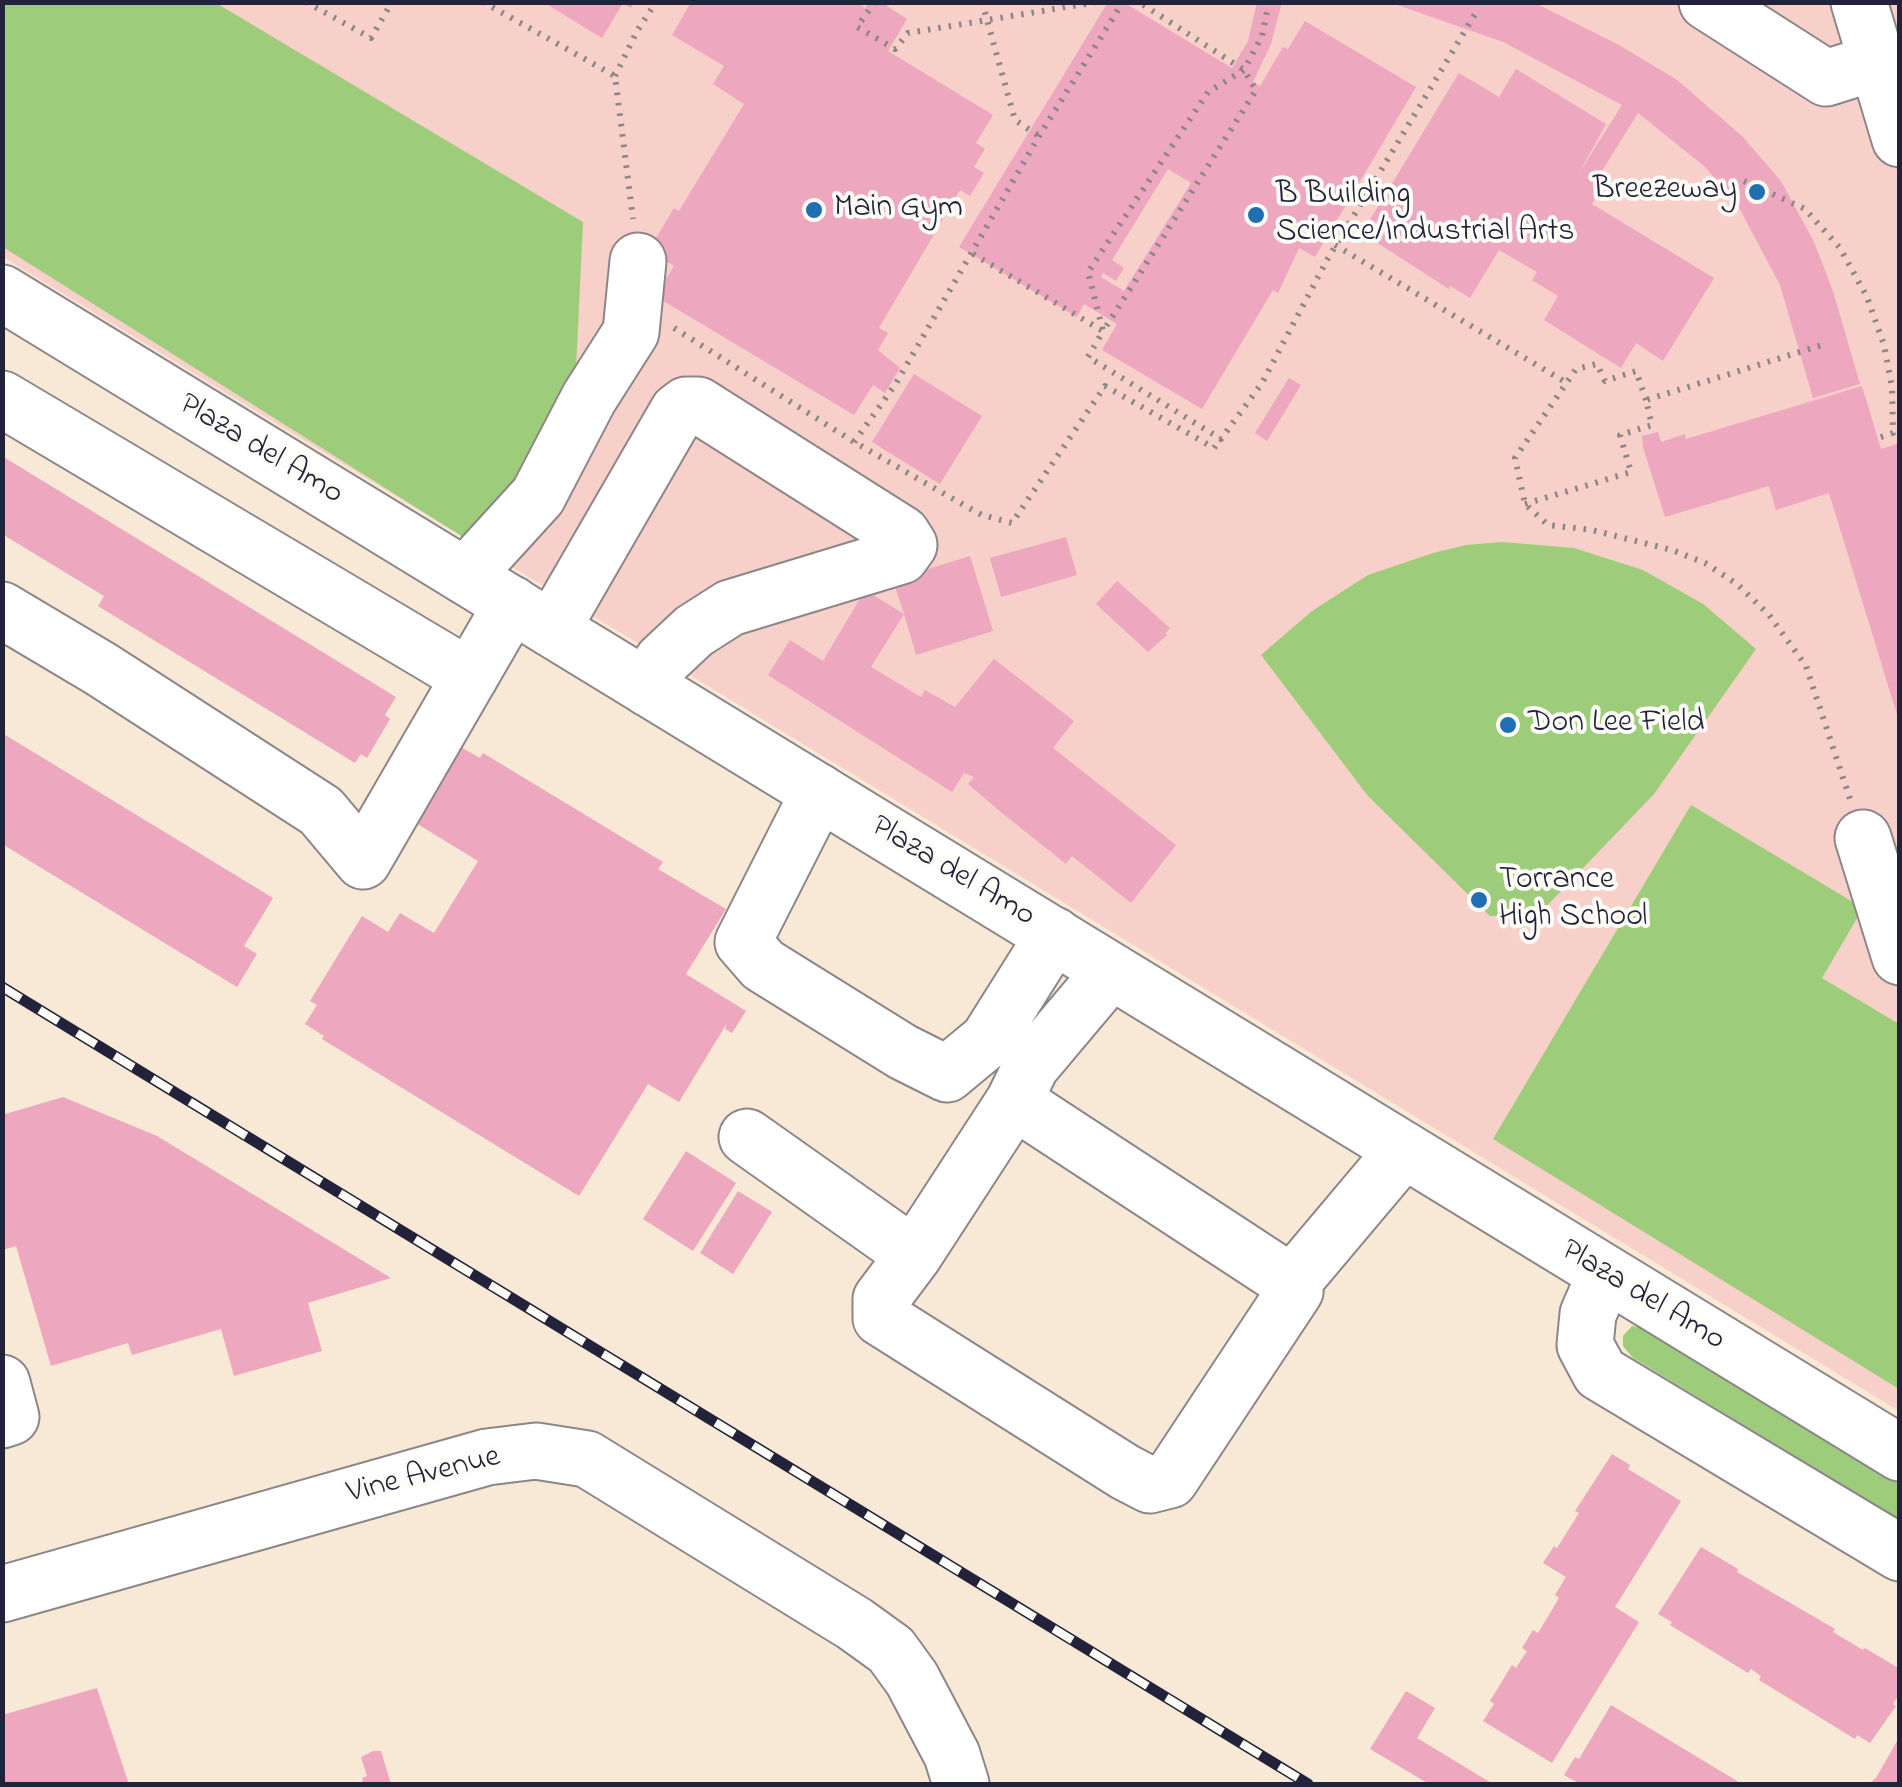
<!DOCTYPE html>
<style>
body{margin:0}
#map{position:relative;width:1902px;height:1787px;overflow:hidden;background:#f7e9d5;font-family:"Indie Flower",sans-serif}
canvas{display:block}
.frame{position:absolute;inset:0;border:5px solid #22223b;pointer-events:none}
</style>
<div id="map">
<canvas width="1902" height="1787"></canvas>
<div class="frame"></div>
</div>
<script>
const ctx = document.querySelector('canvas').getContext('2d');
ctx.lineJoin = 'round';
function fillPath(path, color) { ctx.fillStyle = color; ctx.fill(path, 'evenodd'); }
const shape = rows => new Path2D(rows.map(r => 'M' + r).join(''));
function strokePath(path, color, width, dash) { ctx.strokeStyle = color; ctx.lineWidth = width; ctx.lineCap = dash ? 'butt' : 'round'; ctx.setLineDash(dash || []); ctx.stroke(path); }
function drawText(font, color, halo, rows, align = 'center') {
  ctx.font = font + ' "Indie Flower",sans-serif'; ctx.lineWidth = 8; ctx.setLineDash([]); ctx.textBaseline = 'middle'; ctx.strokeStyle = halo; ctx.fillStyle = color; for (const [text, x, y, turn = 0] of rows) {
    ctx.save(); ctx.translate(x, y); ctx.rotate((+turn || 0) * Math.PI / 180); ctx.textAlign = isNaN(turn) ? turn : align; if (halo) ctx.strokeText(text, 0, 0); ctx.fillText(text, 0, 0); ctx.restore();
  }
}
const built = shape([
 [2,3,1899,3,1899,1411,3,257]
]);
const green = shape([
 [2,3,216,3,583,222,575,391,474,544,3,247],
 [1502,542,1574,548,1643,570,1703,604,1756,649,1654,794,1539,914,1490,916,1368,796,1261,655,1312,611,1368,575,1433,553,1466,545],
 [1691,805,1863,908,1822,978,1899,1024,1899,1389,1493,1139],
 [1632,1326,1648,1329,1899,1484,1899,1519,1633,1358,1623,1346,1623,1336]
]);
const building = shape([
 [543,2,634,2,631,8,623,3,602,38],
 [691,2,857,2,865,8,869,2,890,2,887,6,907,19,888,51,993,115,976,143,985,149,974,167,984,173,970,196,960,190,879,328,888,333,878,350,900,368,885,393,873,385,854,415,655,296,674,266,649,250,674,208,679,211,744,104,713,84,724,66,672,35],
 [1108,2,1123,2,1232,68,1248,41,1257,2,1282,2,1271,44,1253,82,1260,86,1283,47,1288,49,1305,21,1416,87,1315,257,1299,248,1278,293,1273,290,1202,409,1102,350,1117,324,1084,304,1077,317,959,247],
 [1168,169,1191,183,1124,291,1101,277,1103,273,1116,281,1124,268,1112,260],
 [1389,2,1533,2,1619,45,1677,80,1742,136,1781,181,1814,242,1833,291,1860,384,1813,398,1780,285,1736,202,1704,166,1638,113,1595,182,1602,187,1592,204,1714,278,1663,361,1636,343,1621,368,1544,320,1558,296,1532,280,1537,272,1499,250,1470,298,1450,286,1449,289,1362,233,1459,73,1499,97,1516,69,1606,124,1579,173,1622,105,1503,42],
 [914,374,982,416,940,484,872,442],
 [1289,378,1301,385,1267,441,1255,433],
 [1862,386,1881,449,1900,443,1899,721,1829,493,1776,510,1769,486,1665,517,1643,447,1642,436,1658,432,1661,442,1685,434,1686,439],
 [2,456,396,697,385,715,390,719,367,758,361,754,355,763,98,606,104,596,2,534],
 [1066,537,1077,575,1001,597,990,558],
 [970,556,993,631,916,655,904,614,871,667,921,697,925,690,955,707,994,659,1074,721,1053,748,1176,845,1131,903,1072,856,1066,864,1002,813,968,784,974,777,964,773,952,792,768,675,790,640,823,661,865,590,904,614,893,580],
 [1117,581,1170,628,1165,634,1167,635,1148,652,1096,604],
 [2,733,273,898,244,946,257,954,237,987,2,844],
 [457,745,480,758,483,753,663,862,658,869,726,909,686,974,746,1011,732,1033,725,1029,727,1023,679,1102,648,1084,579,1196,322,1039,324,1036,305,1024,317,1005,310,1001,362,916,388,932,400,913,434,933,478,861,411,820],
 [63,1097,157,1136,391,1278,308,1303,322,1351,234,1376,221,1329,132,1355,128,1343,51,1366,16,1246,2,1250,2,1115],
 [686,1151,736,1183,693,1251,643,1219],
 [738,1191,772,1212,733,1274,700,1253],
 [1612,1454,1630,1465,1628,1469,1681,1501,1615,1607,1639,1622,1552,1763,1483,1721,1494,1704,1490,1701,1512,1665,1516,1668,1527,1651,1522,1648,1533,1630,1538,1633,1559,1598,1555,1595,1566,1577,1543,1563,1554,1546,1557,1548,1579,1513,1575,1511],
 [1701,1547,1738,1569,1737,1572,1835,1629,1833,1632,1863,1650,1865,1648,1900,1669,1900,1693,1893,1704,1896,1706,1870,1743,1857,1735,1855,1739,1759,1680,1761,1676,1751,1669,1748,1673,1670,1625,1672,1622,1658,1614],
 [97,1688,129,1784,2,1784,2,1715],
 [1406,1691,1435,1708,1417,1738,1493,1784,1429,1784,1370,1749],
 [1611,1705,1742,1784,1580,1784,1564,1775,1575,1757,1579,1759],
 [1900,1736,1900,1784,1869,1784,1876,1778],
 [373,1751,381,1751,391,1784,363,1784,362,1778,367,1776,361,1757]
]);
const path = shape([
 [306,2,371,38,392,2],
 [483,2,615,76,633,219],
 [875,2,857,27,895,49,908,33,1097,2],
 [982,2,1015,120,1039,136],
 [1269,2,1262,36,1244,70,1208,92,1088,272,1103,331,1088,357,1221,439,1262,383,1327,260,1477,11],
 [615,76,637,31,656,2],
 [1744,181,1805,209,1840,248,1867,297,1884,345,1892,387,1893,433,1878,438],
 [1335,245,1567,383],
 [973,254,1103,331,1134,283,1256,90,1244,70,1139,2],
 [674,328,854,442,962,504,982,515,1012,523,1105,386,1214,448,1221,439],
 [1646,400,1636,371,1605,381,1597,364,1576,369,1515,458,1525,504,1548,525,1592,530,1672,550,1705,563,1737,584,1769,615,1806,666,1850,799],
 [854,442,895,385,1039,136,1123,2],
 [1525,504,1631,472,1620,435,1652,425,1646,400,1822,345]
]);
const minor = shape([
 [1707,2,1826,78,1877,62],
 [1859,2,1900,139],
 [2,399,470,677],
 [465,576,538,496,589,398,631,332,638,261],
 [2,610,101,669,321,811,363,861,512,604],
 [552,629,678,411,686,405,698,405,902,534,909,545,901,556,730,608,694,631,662,661,648,688],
 [819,792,743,942,763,965,903,1052,947,1074,988,1040,1054,935],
 [1863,838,1900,957],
 [1014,1101,1292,1283,1295,1291,1170,1480,1150,1485,1125,1472,881,1318,881,1299,914,1255,1014,1101,1031,1066,1111,971],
 [747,1137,914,1255],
 [1605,1275,1588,1314,1585,1345,1600,1373,1900,1553],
 [1292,1283,1404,1150],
 [2,1383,11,1417,2,1420],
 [2,1594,487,1457,536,1451,587,1459,855,1624,891,1650,912,1679,952,1755,961,1784]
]);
const major = shape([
 [2,293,1900,1453]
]);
const rail = shape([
 [2,987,1308,1784]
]);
const markers = [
 [1757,192,10,"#1f6fb2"],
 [814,210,10,"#1f6fb2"],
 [1256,215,10,"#1f6fb2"],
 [1508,725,10,"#1f6fb2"],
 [1479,900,10,"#1f6fb2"]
];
const poiNames = [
 ["Breezeway",1737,192,"right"],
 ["B Building",1276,197],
 ["Science/Industrial Arts",1276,234],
 ["Main Gym",834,210],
 ["Don Lee Field",1528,725],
 ["Torrance",1499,882],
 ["High School",1499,919]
];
const streetNames = [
 ["Plaza del Amo",260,451,31],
 ["Plaza del Amo",952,873,31],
 ["Plaza del Amo",1642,1297,31],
 ["Vine Avenue",424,1477,-14]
];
fillPath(built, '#f7d0c9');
fillPath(green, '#9dcc7a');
fillPath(building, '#eda7be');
strokePath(minor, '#8c8688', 59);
strokePath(major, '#8c8688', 59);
strokePath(path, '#8c8688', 6, [2.5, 8]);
strokePath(minor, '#fff', 55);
strokePath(major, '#fff', 55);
strokePath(rail, '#22223b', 11);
strokePath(rail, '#fdfcf7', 8, [22]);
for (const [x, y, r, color] of markers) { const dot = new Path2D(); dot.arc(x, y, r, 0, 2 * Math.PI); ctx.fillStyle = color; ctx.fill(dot); strokePath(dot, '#fdfcf7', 4); }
drawText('32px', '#22223b', '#fdfcf7', poiNames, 'left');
drawText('32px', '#22223b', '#fdfcf7', streetNames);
</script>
